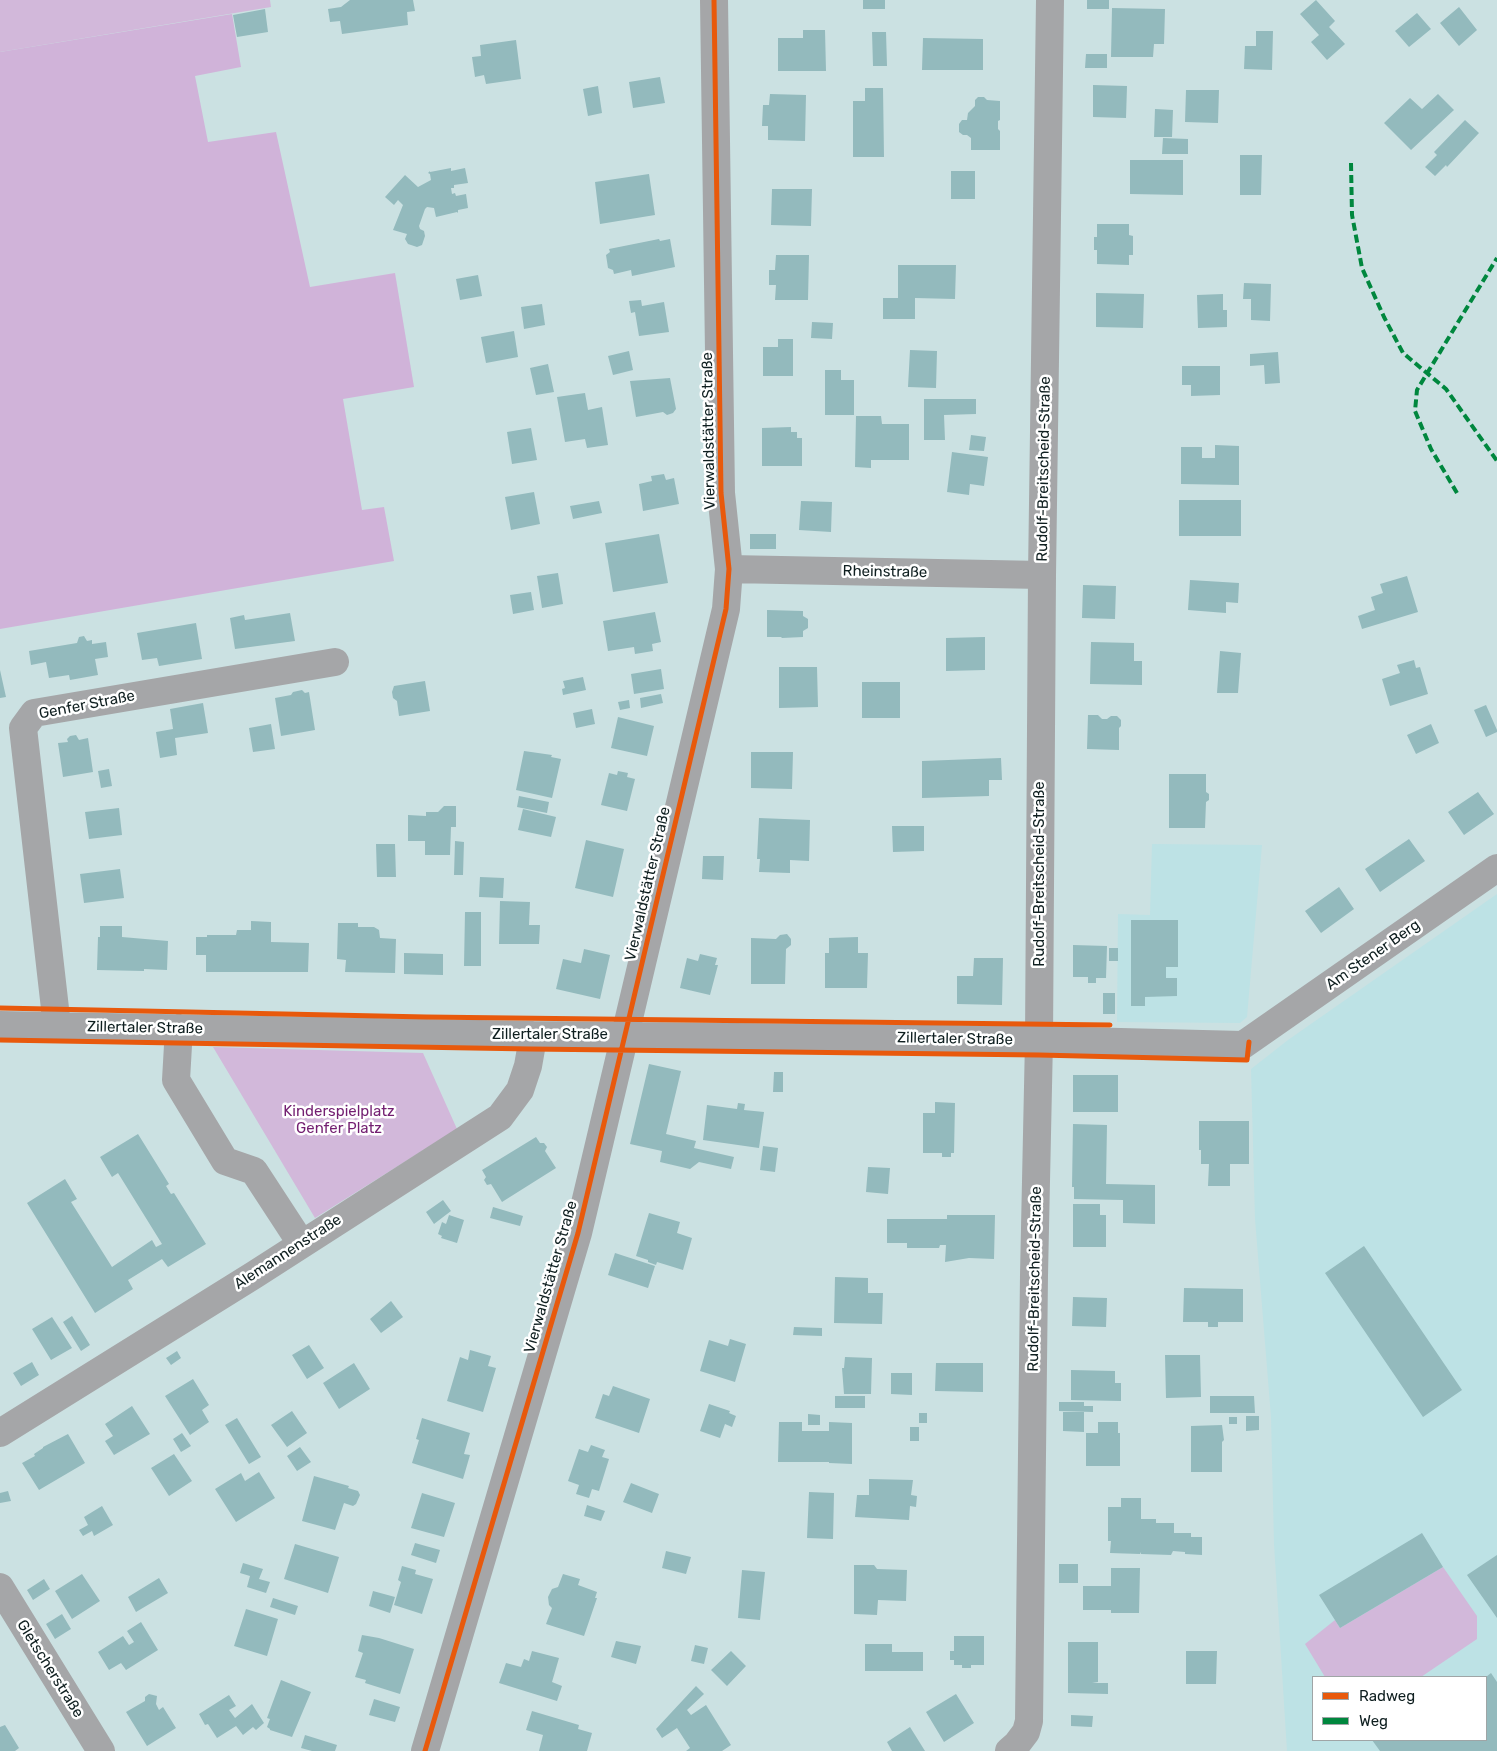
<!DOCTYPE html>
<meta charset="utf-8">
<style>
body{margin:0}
#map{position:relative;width:1497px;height:1751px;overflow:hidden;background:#cbe1e2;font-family:Rubik,sans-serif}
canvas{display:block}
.legend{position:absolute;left:1312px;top:1676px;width:175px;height:65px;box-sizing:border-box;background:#fff;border:1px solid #9fa5a6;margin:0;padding:6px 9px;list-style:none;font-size:15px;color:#0f1f20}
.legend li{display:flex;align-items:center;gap:10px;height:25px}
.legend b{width:25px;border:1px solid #9fa5a6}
</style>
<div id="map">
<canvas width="1497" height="1751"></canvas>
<ul class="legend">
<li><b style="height:6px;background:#e8590c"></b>Radweg</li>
<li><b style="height:6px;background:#00873e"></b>Weg</li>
</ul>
</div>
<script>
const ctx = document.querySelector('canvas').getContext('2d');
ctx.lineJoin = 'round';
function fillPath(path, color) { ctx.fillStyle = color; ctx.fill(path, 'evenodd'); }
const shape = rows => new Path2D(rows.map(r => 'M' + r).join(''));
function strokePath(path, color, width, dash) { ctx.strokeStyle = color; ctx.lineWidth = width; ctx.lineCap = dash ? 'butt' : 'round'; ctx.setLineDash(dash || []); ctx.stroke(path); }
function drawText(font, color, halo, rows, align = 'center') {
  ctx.font = font + ' Rubik,sans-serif'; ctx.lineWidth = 5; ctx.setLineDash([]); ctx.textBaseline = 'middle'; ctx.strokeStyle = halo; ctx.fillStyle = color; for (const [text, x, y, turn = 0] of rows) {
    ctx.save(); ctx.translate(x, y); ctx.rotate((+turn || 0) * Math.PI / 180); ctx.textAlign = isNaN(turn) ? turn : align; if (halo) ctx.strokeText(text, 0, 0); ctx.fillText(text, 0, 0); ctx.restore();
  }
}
const built = shape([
 [1152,844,1262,845,1247,1017,1240,1023,1117,1022,1118,914,1150,915],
 [1497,894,1497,1751,1287,1751,1274,1544,1271,1417,1255,1219,1251,1069,1288,1040],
 [1313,1677,1486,1677,1486,1740,1313,1740]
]);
const green = shape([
 [0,0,270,0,271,7,0,52],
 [213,1047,423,1053,457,1129,315,1218],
 [1443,1567,1477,1616,1477,1639,1421,1677,1325,1677,1305,1644,1335,1620,1340,1628]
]);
const forest = shape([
 [232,14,241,67,195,76,208,142,276,132,310,287,395,273,414,387,343,399,362,510,384,507,394,561,0,629,0,52]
]);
const building = shape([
 [350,0,413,0,415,11,407,12,408,25,342,34,340,21,330,22,328,9,341,7],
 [863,0,885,0,885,9,863,9],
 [1087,0,1109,0,1109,9,1087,9],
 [1316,0,1335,21,1329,27,1345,44,1327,60,1311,42,1319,35,1300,14],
 [1459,7,1477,30,1459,46,1440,23],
 [1112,8,1165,9,1164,44,1154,44,1153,57,1111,57],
 [265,9,268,32,237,37,233,15],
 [1417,13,1431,29,1409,47,1395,31],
 [803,30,825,30,826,71,778,71,778,38,803,38],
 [1256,31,1273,31,1272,70,1244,69,1245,46,1256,46],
 [872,32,886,32,887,66,873,66],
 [923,38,983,39,983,70,922,70],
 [516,40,521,79,486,84,484,75,475,77,472,57,481,56,480,45],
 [1086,54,1107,54,1107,68,1085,68],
 [660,77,665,103,633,108,629,82],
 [1093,85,1127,86,1126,118,1093,117],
 [598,86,602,113,588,116,583,89],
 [865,88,883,88,884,157,853,157,853,101,865,101],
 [1186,90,1219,90,1218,123,1185,122],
 [770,94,806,95,805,141,768,140,768,126,762,126,763,105,769,105],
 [1438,94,1454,110,1411,150,1384,123,1410,98,1422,109],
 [978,97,984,97,987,100,1000,101,1000,120,998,121,998,129,1000,131,1000,150,971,150,971,138,967,135,963,135,959,132,959,124,962,120,967,120,968,113,975,106,975,100],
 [1155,109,1173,110,1172,137,1154,137],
 [1465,120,1479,133,1447,167,1446,165,1435,176,1425,167,1437,155,1434,152],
 [1163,138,1188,139,1188,154,1162,154],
 [1240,155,1262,155,1261,195,1240,195],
 [1130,160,1183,160,1183,195,1130,194],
 [451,168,451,171,465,168,468,183,454,185,454,188,451,188,452,194,455,193,456,196,466,194,468,208,458,210,458,213,457,212,436,217,434,208,427,207,425,209,419,226,420,229,424,231,425,236,422,245,417,247,408,244,405,239,407,234,393,230,403,205,398,200,394,205,385,197,405,175,418,187,431,180,430,174,428,173,430,171,430,172],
 [951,171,975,171,975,199,951,199],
 [649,174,655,215,600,224,595,182],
 [772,189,812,189,811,226,771,225],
 [1097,224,1129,224,1129,235,1133,236,1133,255,1129,255,1129,265,1097,264,1097,250,1094,250,1094,237,1097,237],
 [659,239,660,241,670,239,675,267,632,276,631,270,614,274,613,270,608,268,606,255,610,252,609,249],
 [776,255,809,255,808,300,775,300,776,285,769,285,769,270,775,270],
 [898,265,956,265,955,299,915,298,915,319,883,319,883,298,898,298],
 [478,275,482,296,460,300,456,279],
 [1244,283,1271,284,1270,321,1251,320,1251,299,1243,299],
 [1096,293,1144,294,1143,328,1096,327],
 [1223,294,1223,310,1227,310,1227,327,1198,328,1197,295],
 [641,300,642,306,664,302,669,332,639,336,635,312,631,313,629,301],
 [542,304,545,325,524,329,521,307],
 [812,322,833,323,832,339,811,338],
 [514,331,518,357,486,363,481,337],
 [778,339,793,339,793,376,763,376,763,347,778,347],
 [910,350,937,351,936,388,908,387],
 [629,351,633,370,613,375,608,356],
 [1278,352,1280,383,1265,384,1264,365,1250,366,1250,354],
 [548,364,554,392,536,395,530,368],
 [1182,366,1220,366,1220,395,1191,396,1191,385,1182,385],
 [825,370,841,370,841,380,854,380,854,415,825,415],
 [670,378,676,409,673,413,667,415,663,412,636,417,630,381],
 [585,393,588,410,602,407,608,445,587,448,585,439,565,442,557,397],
 [924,399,976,399,976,414,944,415,945,440,924,440],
 [856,416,881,416,882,424,909,424,909,460,871,460,871,468,855,467],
 [791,427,791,432,797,432,797,438,802,438,802,466,762,466,762,428],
 [531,428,537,460,512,464,507,432],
 [971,435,986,437,984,451,969,450],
 [1215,445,1239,446,1239,485,1181,484,1181,447,1202,447,1202,458,1215,458],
 [952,452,988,457,984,486,970,484,969,495,947,492],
 [664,474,666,480,674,478,679,504,643,511,639,484,652,481,651,476],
 [534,492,540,524,511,530,505,497],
 [1179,500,1241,500,1241,536,1179,536],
 [599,501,602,513,573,519,570,506],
 [801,501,832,502,831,532,799,530],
 [659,534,668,583,613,592,605,543],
 [750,534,776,534,776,549,750,549],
 [558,573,563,604,542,608,537,576],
 [1407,576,1418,612,1362,629,1358,616,1375,610,1371,597,1383,593,1380,584],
 [1190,580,1239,583,1238,603,1226,602,1226,613,1188,610],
 [1083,585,1116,586,1115,619,1082,618],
 [531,592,534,610,513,614,510,595],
 [767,610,803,611,803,616,808,619,808,628,803,631,803,637,782,638,781,637,767,637],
 [655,612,661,642,652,644,653,651,635,654,634,647,608,651,603,621],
 [290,613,295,641,235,649,230,618,244,615,245,620],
 [196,623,202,659,159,666,157,658,142,660,137,633],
 [84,636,87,641,92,640,92,644,106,642,108,657,95,659,98,675,70,680,69,675,49,678,46,662,31,665,29,651,77,643,79,637],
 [985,637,985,670,946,671,946,638],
 [1091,642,1134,643,1134,661,1142,661,1142,685,1090,684],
 [1220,651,1241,653,1238,693,1217,693],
 [1414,660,1416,668,1420,667,1428,694,1390,706,1382,679,1400,673,1397,665],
 [779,667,817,667,818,707,779,708],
 [661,669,664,689,634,694,631,674],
 [0,670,6,697,0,698],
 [583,677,586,690,563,695,562,689,565,688,563,681],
 [425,681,430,711,399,716,397,701,393,698,392,692,394,686],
 [862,682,900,682,900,718,862,718],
 [302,690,305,693,309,692,315,730,281,736,275,698,291,695,293,692],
 [661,694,663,703,641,708,640,698],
 [629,700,630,708,620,710,618,702],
 [203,703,208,733,175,738,177,755,160,758,156,732,173,729,170,709],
 [1486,705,1497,730,1497,732,1486,737,1474,710],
 [592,709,595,724,576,728,573,713],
 [1088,715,1098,715,1102,719,1107,719,1111,716,1117,716,1121,720,1121,726,1119,728,1119,750,1087,749],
 [618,717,654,726,647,756,611,748],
 [271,724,275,749,253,752,249,728],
 [1431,724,1439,743,1416,754,1407,735],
 [76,735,79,740,88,738,93,772,63,777,58,743,68,742,67,739,70,736],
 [524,751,552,755,551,757,561,759,552,798,516,790],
 [751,752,793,752,792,789,751,788],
 [1001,758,1002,780,989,780,989,796,922,798,922,761],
 [109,769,112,786,101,788,98,771],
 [618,771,628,773,627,777,635,779,627,811,601,805,609,773,617,775],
 [1169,774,1206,774,1206,792,1209,794,1209,800,1206,802,1205,828,1169,828],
 [1478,792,1494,814,1464,835,1448,812],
 [519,796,549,802,547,813,517,807],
 [444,806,456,806,456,827,451,827,450,855,425,855,425,841,408,841,408,815,426,816,426,812,438,812],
 [119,808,122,835,89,839,85,812],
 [523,809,556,817,551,837,518,830],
 [759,818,810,820,809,861,790,860,790,873,759,872,760,859,757,859],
 [892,826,924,826,924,851,893,852],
 [1409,839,1425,861,1380,892,1365,869],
 [586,840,624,849,613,897,575,888],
 [455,841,464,842,463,875,454,875],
 [376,844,395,844,396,877,377,877],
 [703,856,724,856,723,880,702,879],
 [120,869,124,898,84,903,80,874],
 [480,877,504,878,503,898,479,897],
 [1339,887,1354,909,1321,933,1305,911],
 [500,901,530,902,529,925,540,925,539,944,499,944],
 [465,912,481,912,481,966,464,966],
 [1131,920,1178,920,1178,967,1166,967,1166,978,1177,978,1177,996,1145,997,1145,1006,1131,1006],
 [251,921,271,922,271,942,309,943,308,972,206,972,206,955,196,955,196,937,207,937,207,935,236,935,237,930,251,930],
 [338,923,358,923,358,927,374,927,379,930,380,938,396,939,395,973,345,972,346,960,337,959],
 [100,926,122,926,122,937,168,941,167,970,144,969,144,971,97,970,98,937,100,937],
 [787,934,791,939,791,945,786,949,785,984,751,984,751,938,776,939,780,935],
 [858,937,858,953,868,953,867,988,825,988,825,953,829,953,829,938],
 [1073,945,1107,946,1106,978,1096,978,1096,983,1088,983,1088,977,1073,977],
 [1109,948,1118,948,1118,961,1109,961],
 [584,949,610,955,600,999,556,989,563,959,581,963],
 [404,953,443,954,443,975,404,974],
 [700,954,717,958,715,965,718,965,710,995,680,988,687,958,698,961],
 [974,958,1003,958,1002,1005,957,1004,957,976,973,976],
 [1103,993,1115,993,1115,1014,1103,1014],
 [649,1064,681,1071,666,1134,696,1141,694,1148,734,1157,731,1169,699,1162,690,1169,660,1162,662,1151,630,1144],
 [774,1072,783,1072,783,1092,773,1092],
 [1073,1075,1118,1075,1118,1112,1073,1112],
 [935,1102,955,1103,954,1153,951,1153,951,1157,942,1157,942,1153,923,1153,923,1113,935,1113],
 [738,1103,745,1104,744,1110,764,1112,759,1148,703,1140,707,1105,737,1109],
 [1199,1121,1249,1121,1249,1164,1230,1164,1230,1186,1208,1186,1209,1164,1201,1164,1201,1150,1199,1150],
 [1073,1124,1107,1125,1106,1184,1155,1185,1155,1224,1123,1223,1123,1200,1074,1199,1074,1187,1072,1187],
 [138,1134,169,1184,166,1186,171,1194,174,1193,206,1244,168,1267,162,1259,128,1280,133,1289,95,1313,27,1203,65,1179,77,1199,71,1202,112,1267,152,1240,156,1247,162,1244,118,1173,112,1177,100,1157],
 [536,1137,540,1143,544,1143,547,1147,545,1151,556,1168,502,1202,491,1184,487,1185,484,1180,486,1177,482,1170],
 [763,1146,778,1148,775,1172,760,1170],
 [868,1167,890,1168,888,1194,866,1192],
 [443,1200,451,1211,434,1224,426,1212],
 [1073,1204,1100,1204,1100,1215,1106,1215,1106,1247,1073,1247],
 [493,1207,523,1216,520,1226,490,1218],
 [649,1213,680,1222,677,1233,692,1238,683,1270,657,1262,656,1265,648,1262,648,1260,636,1256],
 [449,1215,464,1220,457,1243,441,1238,442,1236,438,1234,442,1222,446,1224],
 [947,1215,995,1215,994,1259,969,1258,945,1262,946,1245,940,1245,939,1248,907,1248,907,1243,887,1243,887,1219,947,1219],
 [1364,1246,1462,1390,1423,1417,1325,1273],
 [615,1253,655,1266,648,1288,608,1275],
 [835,1277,868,1278,868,1293,883,1293,882,1324,834,1323],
 [1184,1288,1243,1289,1243,1322,1218,1322,1218,1327,1208,1327,1208,1322,1183,1322],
 [1073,1297,1107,1298,1106,1327,1072,1326],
 [391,1301,403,1317,381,1333,370,1319],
 [72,1316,90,1345,81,1351,63,1322],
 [52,1317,72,1348,51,1360,32,1329],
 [794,1327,822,1328,822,1336,793,1335],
 [730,1339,746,1344,735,1382,700,1371,709,1340,728,1346],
 [309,1345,324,1368,307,1379,292,1355],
 [470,1350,491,1356,488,1366,496,1368,483,1412,447,1401,460,1357,468,1360],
 [177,1351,181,1358,171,1365,166,1358],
 [1165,1355,1200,1355,1201,1397,1166,1398],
 [845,1357,872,1358,871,1394,844,1394,842,1368,844,1368],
 [32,1362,39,1375,21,1386,13,1373],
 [354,1363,370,1389,339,1409,323,1383],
 [936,1363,983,1363,983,1392,935,1391],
 [1071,1370,1115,1371,1115,1383,1121,1383,1121,1401,1071,1400],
 [891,1373,912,1373,912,1395,891,1394],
 [193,1379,209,1405,202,1410,209,1422,190,1435,165,1396],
 [613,1386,650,1399,639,1433,595,1418,603,1394,609,1396],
 [835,1396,865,1396,865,1408,835,1408],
 [1210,1396,1254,1396,1255,1413,1210,1413],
 [1059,1402,1084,1402,1084,1406,1093,1406,1093,1412,1059,1411],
 [709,1404,730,1411,729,1413,736,1416,732,1427,725,1424,720,1438,700,1431],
 [132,1406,150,1434,114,1455,105,1441,113,1436,105,1424],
 [292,1411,307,1433,287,1447,271,1425],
 [1063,1412,1084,1412,1084,1432,1063,1431],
 [919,1413,927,1413,927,1423,919,1423],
 [808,1414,820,1415,820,1425,808,1425],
 [1246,1416,1259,1416,1259,1430,1246,1431],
 [1229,1417,1237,1417,1237,1424,1229,1424],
 [237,1418,261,1457,249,1464,225,1425],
 [422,1418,470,1433,464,1454,470,1455,463,1479,412,1463,419,1440,416,1439],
 [779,1422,802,1422,802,1431,829,1431,829,1422,852,1423,852,1464,829,1463,829,1462,778,1462],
 [1098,1422,1118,1422,1118,1433,1120,1433,1120,1466,1086,1466,1086,1433,1098,1433],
 [1222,1425,1224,1440,1222,1442,1222,1472,1191,1472,1191,1426],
 [910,1427,919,1427,919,1441,910,1441],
 [182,1433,191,1446,181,1452,173,1439],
 [68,1434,85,1463,39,1490,22,1463,35,1456,34,1454,43,1448,43,1447],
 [591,1445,605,1450,602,1457,609,1459,599,1491,592,1489,589,1498,576,1494,579,1485,568,1481,579,1449,588,1452],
 [300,1447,311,1462,297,1471,287,1456],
 [174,1454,192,1481,169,1496,151,1468],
 [259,1472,275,1498,236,1522,215,1489,241,1473,245,1481],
 [314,1476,349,1486,348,1488,358,1491,360,1495,356,1504,353,1506,344,1503,335,1530,302,1521],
 [869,1479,913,1480,911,1495,917,1496,916,1507,910,1506,909,1520,855,1517,857,1495,869,1495],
 [631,1483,659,1494,652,1513,623,1502],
 [8,1491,11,1501,0,1503,0,1493],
 [809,1492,834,1493,833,1539,807,1538],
 [422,1493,455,1503,444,1537,411,1528],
 [1121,1498,1141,1498,1141,1519,1156,1519,1156,1523,1174,1523,1174,1533,1191,1533,1191,1537,1202,1537,1202,1555,1185,1554,1185,1552,1173,1551,1171,1555,1141,1554,1141,1552,1140,1554,1110,1553,1111,1541,1108,1541,1108,1507,1121,1507],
 [587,1505,605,1511,601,1521,584,1516],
 [102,1506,113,1525,94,1536,92,1531,83,1536,79,1530,88,1525,84,1517],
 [1422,1533,1443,1567,1340,1628,1319,1595],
 [415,1543,440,1550,436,1563,411,1555],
 [295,1544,339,1557,328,1593,284,1579],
 [666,1551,691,1557,686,1574,662,1568],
 [1497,1555,1497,1618,1467,1575],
 [243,1563,263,1569,259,1579,270,1582,266,1593,247,1587,250,1576,240,1573],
 [1059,1564,1078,1564,1078,1583,1059,1583],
 [854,1565,874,1565,877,1569,907,1570,906,1601,878,1600,877,1615,854,1614],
 [402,1566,416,1570,415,1574,433,1579,422,1614,394,1605,401,1582,398,1580],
 [1111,1568,1140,1568,1139,1613,1111,1613,1111,1610,1083,1610,1083,1586,1111,1586],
 [742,1570,765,1572,760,1620,738,1618],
 [82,1574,100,1601,72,1619,55,1591],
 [563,1574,580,1579,578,1585,597,1592,595,1598,597,1598,584,1636,546,1624,552,1608,549,1605,548,1597,552,1589,558,1587],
 [159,1578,168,1593,136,1612,128,1597],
 [44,1579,50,1589,33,1600,27,1590],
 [373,1591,395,1597,390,1613,369,1606],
 [273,1598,298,1606,295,1615,270,1607],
 [246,1609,278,1619,267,1656,234,1646],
 [62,1614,71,1629,55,1639,46,1624],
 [141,1622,158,1650,126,1670,121,1663,109,1670,98,1652,123,1636,129,1645,134,1642,127,1631],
 [362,1635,379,1638,414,1649,400,1694,365,1683,366,1680,355,1677,363,1653,358,1651],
 [954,1636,984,1636,984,1665,971,1665,971,1668,962,1668,962,1665,954,1665,954,1660,950,1660,950,1651,954,1651],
 [616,1641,641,1646,636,1664,611,1657],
 [1068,1642,1098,1642,1098,1682,1092,1683,1108,1683,1108,1694,1068,1693],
 [865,1644,892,1644,892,1652,923,1652,923,1671,865,1671],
 [695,1645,708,1648,704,1664,691,1661],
 [532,1651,559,1658,552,1682,562,1686,557,1701,499,1683,506,1663,521,1667,524,1659,529,1661],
 [731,1651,746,1666,727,1686,711,1670],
 [1186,1651,1217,1651,1216,1684,1186,1684],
 [1491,1673,1497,1682,1497,1751,1380,1751,1372,1740,1486,1740,1486,1677],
 [281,1680,311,1692,292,1737,270,1730,270,1729,267,1727,270,1719,267,1718],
 [696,1686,704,1694,687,1710,691,1715,706,1705,731,1745,722,1751,686,1751,690,1748,677,1728,662,1738,656,1729],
 [149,1694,157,1696,156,1704,159,1710,163,1707,176,1728,147,1746,126,1712,145,1701,145,1697],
 [956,1694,974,1723,944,1742,926,1712],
 [229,1695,236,1706,229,1710,235,1718,252,1704,264,1723,256,1730,253,1727,243,1735,236,1726,217,1738,208,1724,205,1725,199,1714],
 [374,1699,400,1707,395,1722,369,1715],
 [532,1711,579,1725,578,1729,592,1733,587,1751,539,1751,543,1735,526,1730],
 [1071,1715,1093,1716,1092,1727,1071,1726],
 [5,1725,19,1748,15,1751,0,1751,0,1727],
 [910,1727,925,1751,892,1751,887,1742],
 [305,1735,337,1745,335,1751,312,1751,301,1748]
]);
const minor = shape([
 [729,569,1042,575],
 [0,1025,532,1035,1039,1040,1243,1045,1497,868],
 [57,1026,23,728,34,713,335,662],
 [179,1028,176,1080,225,1161,254,1171,301,1243],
 [0,1433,254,1275,500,1117,520,1090,528,1066,531,1049,532,1035],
 [0,1587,101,1751],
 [425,1751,578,1233,726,609,729,569,721,493,714,0],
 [1009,1751,1017,1744,1026,1732,1029,1721,1034,1275,1039,1040,1042,575,1050,0]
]);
const quiet = shape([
 [1351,163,1352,215,1362,268,1384,317,1403,353,1446,389,1497,461],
 [1457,493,1431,449,1415,411,1417,390,1497,258]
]);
const cycleway = shape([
 [0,1008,426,1017,1110,1025],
 [0,1040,531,1049,1039,1055,1247,1060,1249,1042],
 [425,1751,578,1233,726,609,729,569,721,493,714,0]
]);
const streetNames = [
 ["Vierwaldstätter Straße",709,431,-91],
 ["Rudolf-Breitscheid-Straße",1044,469,-89],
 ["Rheinstraße",885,572,1],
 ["Genfer Straße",87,705,-11],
 ["Rudolf-Breitscheid-Straße",1040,874,-90],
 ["Vierwaldstätter Straße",648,884,-77],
 ["Am Stener Berg",1373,955,-35],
 ["Zillertaler Straße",145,1028,1],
 ["Zillertaler Straße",550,1035],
 ["Zillertaler Straße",955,1039,1],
 ["Alemannenstraße",288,1252,-33],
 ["Vierwaldstätter Straße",551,1277,-74],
 ["Rudolf-Breitscheid-Straße",1035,1279,-89],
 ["Gletscherstraße",50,1669,58]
];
const parkNames = [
 ["Kinderspielplatz",339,1112],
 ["Genfer Platz",339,1129]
];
fillPath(built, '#bde2e5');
fillPath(green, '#d2b8da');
fillPath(forest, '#d0b3d9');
fillPath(building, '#93babd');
strokePath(minor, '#a5a6a8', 28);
strokePath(quiet, '#00873e', 4, [8, 4]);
strokePath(cycleway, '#e8590c', 5);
drawText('15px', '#0f1f20', '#fff', streetNames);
drawText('15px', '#731f71', '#fff', parkNames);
</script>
